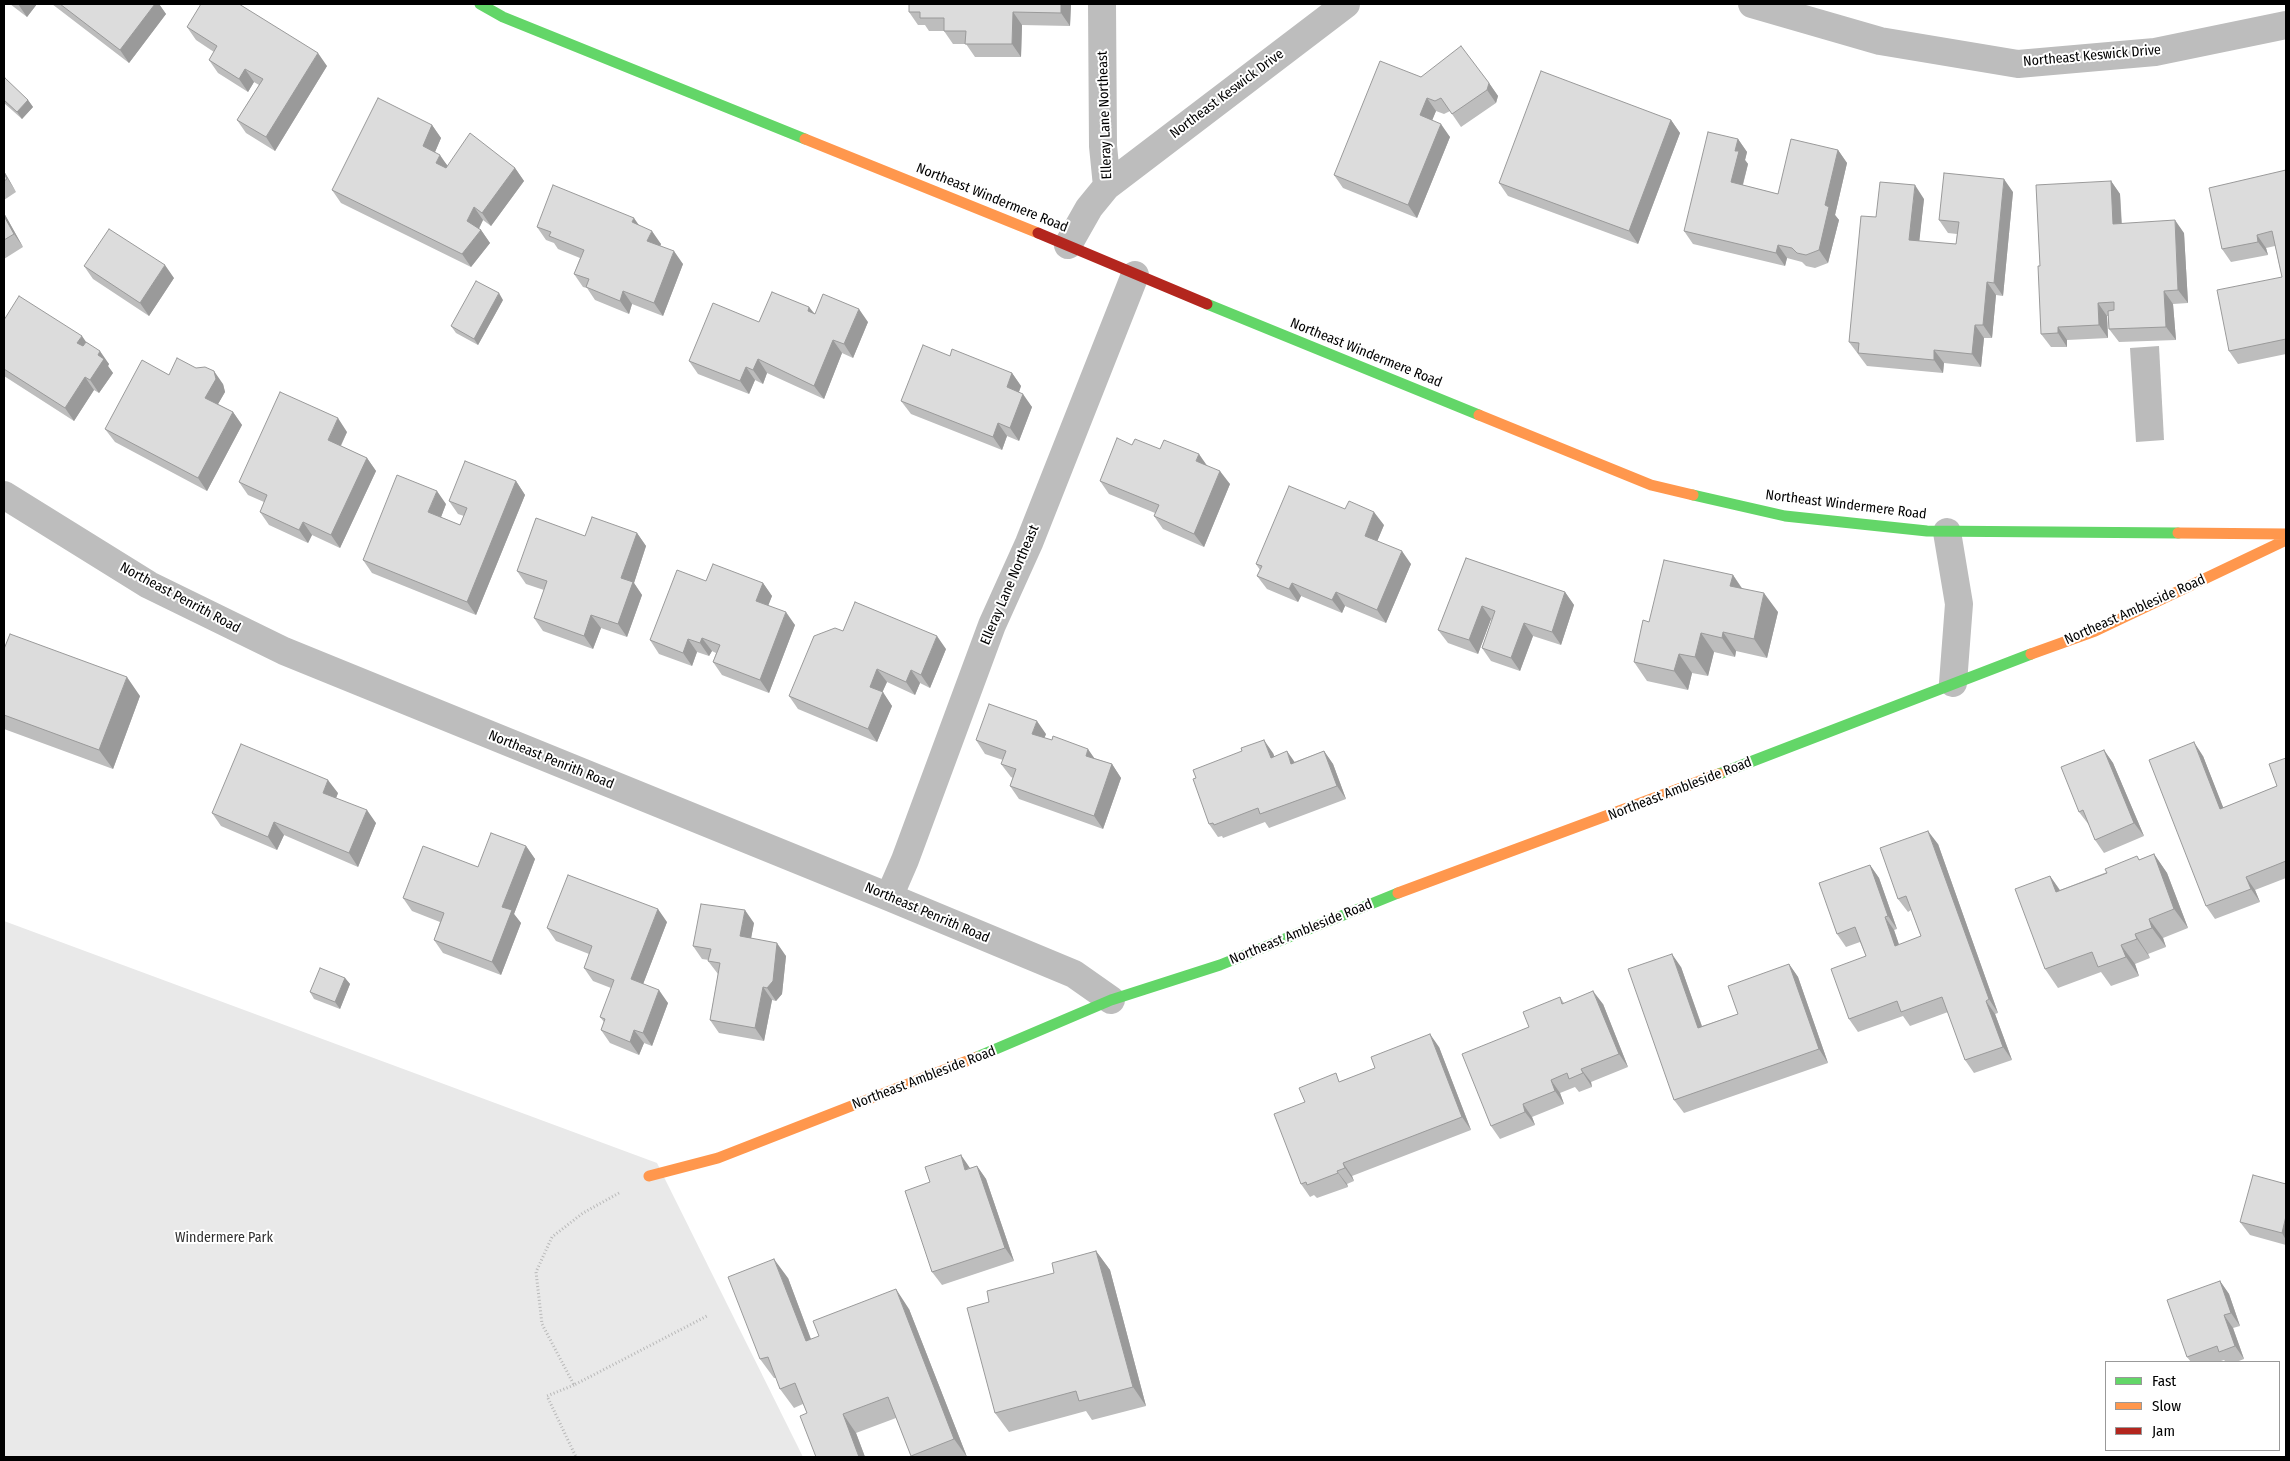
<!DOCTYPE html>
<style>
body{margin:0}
#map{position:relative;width:2290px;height:1461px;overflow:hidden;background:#fff;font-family:"Fira Sans Condensed",sans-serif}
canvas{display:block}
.frame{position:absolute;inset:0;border:5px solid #000;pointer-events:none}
.legend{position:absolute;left:2105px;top:1361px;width:175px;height:90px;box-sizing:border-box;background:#fff;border:1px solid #999;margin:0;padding:6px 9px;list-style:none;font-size:15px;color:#000}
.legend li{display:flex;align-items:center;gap:10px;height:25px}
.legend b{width:25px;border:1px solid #999}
</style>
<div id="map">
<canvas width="2290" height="1461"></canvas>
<div class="frame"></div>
<ul class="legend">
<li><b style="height:6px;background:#63d668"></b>Fast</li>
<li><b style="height:6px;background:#ff974d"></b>Slow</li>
<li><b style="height:6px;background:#b3261e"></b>Jam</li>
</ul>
</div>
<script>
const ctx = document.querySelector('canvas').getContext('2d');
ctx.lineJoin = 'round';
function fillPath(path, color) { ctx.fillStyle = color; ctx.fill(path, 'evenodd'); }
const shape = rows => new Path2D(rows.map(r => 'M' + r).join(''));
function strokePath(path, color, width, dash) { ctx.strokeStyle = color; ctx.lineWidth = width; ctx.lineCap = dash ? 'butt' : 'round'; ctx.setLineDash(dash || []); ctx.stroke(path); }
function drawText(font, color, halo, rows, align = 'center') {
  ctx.font = font + ' "Fira Sans Condensed",sans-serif'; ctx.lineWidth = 4; ctx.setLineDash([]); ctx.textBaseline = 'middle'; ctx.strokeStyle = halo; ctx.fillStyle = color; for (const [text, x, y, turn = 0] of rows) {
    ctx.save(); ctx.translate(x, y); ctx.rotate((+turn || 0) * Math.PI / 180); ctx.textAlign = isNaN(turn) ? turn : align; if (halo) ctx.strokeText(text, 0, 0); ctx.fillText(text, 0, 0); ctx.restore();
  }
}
const green = shape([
 [4,921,657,1163,803,1457,4,1457]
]);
const water = shape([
 [2159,346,2164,440,2136,442,2130,348]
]);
const path = shape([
 [619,1193,583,1213,552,1237,536,1272,542,1324,574,1385,707,1316],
 [574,1385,547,1396,576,1457]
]);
const street = shape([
 [1102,4,1103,146,1107,186],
 [1752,4,1880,41,2018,64,2155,52,2286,25],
 [1068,245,1089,208,1107,186,1346,4],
 [4,495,149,585,284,651,889,897,1074,974,1111,1000],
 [1947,532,1959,604,1953,683],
 [889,897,905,860,992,625,1029,543,1135,275]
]);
const fast = shape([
 [480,4,503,17,805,139],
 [1207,304,1479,415],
 [1693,495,1785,516,1927,531,2178,533],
 [1719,774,2031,654],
 [977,1057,1111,1000,1220,965,1398,893]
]);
const slow = shape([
 [805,139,1038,233],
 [1479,415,1651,485,1693,495],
 [2178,533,2286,534],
 [2031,654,2095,631,2286,540],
 [1398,893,1719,774],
 [649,1176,718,1158,977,1057]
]);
const jam = shape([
 [1038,233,1207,304]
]);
const wall = shape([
 [10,4,37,4,27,17],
 [52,4,159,4,166,14,129,63],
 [909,4,1071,4,1070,26,1022,25,1021,57,975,57,966,44,953,44,944,31,929,31,925,25,918,25,909,12],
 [187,27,327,66,275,151,246,133,237,120,259,85,254,82,248,92,218,73,209,60,214,52,196,40],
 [1421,77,1489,83,1498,96,1496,103,1461,127,1450,111,1444,114,1436,111,1432,120,1450,137,1417,218,1343,188,1334,175],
 [4,80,28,100,33,107,22,119,4,103],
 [1671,120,1680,133,1638,244,1508,196,1499,183],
 [432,125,441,138,435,152,448,166,515,168,524,181,491,226,483,220,479,229,481,230,490,243,471,267,341,203,332,190],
 [1738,139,1747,152,1745,160,1748,164,1743,185,1778,194,1838,150,1847,163,1835,215,1839,220,1828,263,1815,268,1806,266,1802,262,1787,258,1785,266,1693,244,1684,231],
 [2286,170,2286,354,2238,364,2229,351,2282,277,2275,246,2266,248,2268,255,2231,262,2222,249],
 [4,171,16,192,4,200],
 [2111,181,2120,194,2122,223,2184,233,2188,303,2173,304,2176,340,2119,342,2109,329,2108,316,2107,316,2108,338,2067,340,2067,347,2051,347,2041,334,2040,266],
 [2013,192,2003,296,1996,295,1992,338,1984,338,1981,367,1944,363,1943,373,1867,366,1849,342,1876,217,1924,199,1919,241,1956,244,1957,234,1948,233,1939,220],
 [4,213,23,247,4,259],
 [639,226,661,244,660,246,683,264,663,316,632,304,629,314,595,300,587,288,583,287,574,274,580,258,558,249,554,243,546,240,537,227],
 [84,266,174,278,149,316,93,279],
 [503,300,478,345,456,333,451,326],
 [809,307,815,314,868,322,853,358,842,353,824,399,767,373,763,384,755,380,749,394,698,374,689,361,759,322],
 [4,320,86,342,109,364,108,366,113,373,99,393,94,390,74,421,4,376],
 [950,356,1012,373,1021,386,1019,392,1032,407,1019,441,1007,436,1002,450,911,414,901,401],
 [169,375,223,384,225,392,218,404,233,412,242,425,207,491,115,442,105,429],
 [347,432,341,446,367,458,376,471,340,548,312,535,308,543,269,525,260,512,264,502,248,495,239,482],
 [1132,445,1160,449,1207,466,1230,484,1204,547,1163,529,1154,516,1155,513,1109,494,1100,481],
 [516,481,525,495,476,615,372,573,363,560,446,504,441,517,460,525,464,516,458,514,449,501],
 [1384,525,1377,541,1411,564,1386,623,1345,606,1342,613,1301,596,1298,602,1267,589,1257,576,1260,570,1256,564],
 [637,533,646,546,634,583,642,595,627,637,601,628,593,649,543,631,534,618,544,590,526,584,517,571,585,536],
 [1466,558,1565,592,1574,605,1561,645,1533,636,1520,671,1491,661,1482,648,1492,620,1491,619,1478,654,1448,643,1438,630],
 [1733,575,1742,588,1778,612,1767,658,1736,651,1735,657,1714,652,1708,676,1692,673,1688,690,1647,681,1634,662,1649,622],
 [706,581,763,583,772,596,768,605,795,625,769,693,722,675,713,662,716,653,712,651,709,656,697,652,692,666,659,654,650,640],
 [4,649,140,696,113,769,4,729],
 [946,649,930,688,920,683,915,695,887,682,882,692,892,706,877,742,798,709,789,696],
 [1046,734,1044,738,1094,758,1112,764,1121,778,1103,829,1019,799,1010,786,1013,778,1011,777,1001,764,1003,760,985,754,976,740],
 [2104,750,2113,763,2144,836,2104,853,2095,840,2089,825,2079,812],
 [1324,751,1333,764,1346,799,1269,828,1265,822,1223,838,1222,836,1218,837,1209,824,1273,753,1274,756,1294,762],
 [2203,756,2223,808,2277,786,2286,758,2286,878,2255,890,2260,902,2215,919,2206,906],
 [338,793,336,798,376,823,358,867,284,835,277,850,221,826,212,813],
 [1938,844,1998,1013,1995,1014,2012,1060,1974,1073,1965,1060,1948,1012,1910,1026,1903,1016,1858,1032,1849,1019,1866,956,1860,942,1846,947,1837,934,1870,865,1879,878,1897,929,1894,930,1899,945,1921,936,1911,910,1908,912,1898,899],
 [526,846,535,859,514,914,521,923,501,975,443,953,434,940,440,922,412,911,403,898,478,867],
 [2154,854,2167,873,2188,928,2163,938,2166,947,2148,954,2150,958,2135,964,2139,976,2111,986,2101,972,2058,988,2045,969,2050,876,2060,890],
 [667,922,643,984,668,1003,652,1046,644,1043,639,1055,610,1043,601,1030,604,1022,600,1017,611,988,593,981,584,968,589,954,556,941,547,928],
 [754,923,751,938,786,956,782,994,776,1001,772,1000,764,1041,719,1033,710,1020,718,974,708,961,709,960,702,959,693,946],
 [1789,964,1798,977,1828,1063,1684,1113,1674,1100,1681,967,1702,1026,1738,1014],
 [345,978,350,984,340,1009,314,999,310,992],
 [1560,997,1564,1003,1603,1004,1628,1067,1591,1082,1592,1087,1579,1092,1575,1087,1560,1093,1564,1104,1532,1117,1535,1125,1500,1139,1491,1126,1529,1027],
 [1439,1047,1471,1130,1352,1176,1354,1181,1347,1184,1348,1187,1317,1198,1314,1195,1310,1197,1301,1184,1305,1102,1341,1081],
 [977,1166,986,1179,1014,1261,942,1285,932,1272,970,1168],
 [2286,1184,2286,1245,2250,1235,2240,1222],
 [1096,1251,1110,1270,1146,1406,1092,1420,1086,1411,1009,1432,995,1413,989,1302,1054,1273],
 [788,1278,811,1339,909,1309,967,1457,912,1457,896,1418,856,1433,865,1457,816,1457,807,1413,803,1404,794,1408,780,1389,776,1378,774,1378,760,1359],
 [2220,1281,2229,1294,2240,1326,2233,1328,2244,1359,2236,1362,2226,1362,2224,1360,2218,1362,2191,1362,2187,1357]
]);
const shadedWall = shape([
 [18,4,37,4,27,17],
 [155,4,159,4,166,14,129,63,120,50],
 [1061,4,1071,4,1070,26,1061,13],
 [1013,12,1022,25,1021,57,1012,44],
 [318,53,327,66,275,151,266,137],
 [245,69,254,82,248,92,239,79],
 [1489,83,1498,96,1496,103,1487,90],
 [1427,98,1436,111,1429,128,1420,115],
 [28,100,33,107,22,119,17,112],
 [1671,120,1680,133,1638,244,1629,231],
 [1441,124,1450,137,1417,218,1408,205],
 [432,125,441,138,432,159,423,146],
 [1738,139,1747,152,1745,160,1748,164,1740,195,1731,182,1735,151],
 [1838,150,1847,163,1835,215,1839,220,1828,263,1819,250,1825,205],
 [440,155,449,168,445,176,436,163],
 [515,168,524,181,491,226,482,213],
 [4,171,16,192,4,173],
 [2004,179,2013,192,2003,296,1994,283],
 [2111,181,2120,194,2122,237,2113,224],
 [1915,185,1924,199,1918,253,1909,240],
 [474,207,483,220,476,234,467,221],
 [4,213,23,247,14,234,4,216],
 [634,218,643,231,632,222],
 [2175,220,2184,233,2188,303,2178,290],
 [481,230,490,243,471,267,462,254],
 [652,231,661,244,657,254,647,241],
 [2257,235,2266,248,2268,255,2258,242],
 [1778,245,1787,258,1785,266,1776,253],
 [674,251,683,264,663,316,654,303],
 [165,265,174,278,149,316,140,303],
 [1987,282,1996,295,1992,338,1983,325],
 [623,291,632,304,629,314,620,301],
 [2164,291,2173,304,2176,340,2166,327],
 [499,293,503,300,478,345,474,339],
 [2098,303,2107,316,2108,338,2099,325],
 [809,307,819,320,808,311],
 [859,309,868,322,853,358,844,344],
 [1975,325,1984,338,1981,367,1972,354],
 [2058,327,2067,340,2067,347,2058,333],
 [82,336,91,349,86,356,77,343],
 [833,340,842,353,824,399,814,386],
 [1934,350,1944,363,1943,373,1934,360],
 [100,351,109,364,108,366,113,373,99,393,90,380,98,355],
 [758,359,767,373,763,384,753,370],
 [746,367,755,380,749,394,740,381],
 [214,371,223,384,225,392,214,411,205,398],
 [1012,373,1021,386,1016,400,1007,387],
 [85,377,94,390,74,421,65,408],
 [1023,394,1032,407,1019,441,1010,428],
 [233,412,242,425,207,491,198,478],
 [338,418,347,432,337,453,328,440],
 [998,423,1007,436,1002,450,993,437],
 [1199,454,1208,467,1196,461],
 [367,458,376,471,340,548,331,535],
 [1220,471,1230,484,1204,547,1194,534],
 [516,481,525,495,476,615,467,602],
 [437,491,446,504,438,525,428,512],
 [1374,512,1384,525,1374,549,1365,536],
 [303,522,312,535,308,543,299,530],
 [637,533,646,546,634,583,642,595,627,637,618,624,621,578],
 [1402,551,1411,564,1386,623,1377,610],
 [1733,575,1746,595,1730,586],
 [763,583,772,596,765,614,756,601],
 [1292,583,1301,596,1298,602,1289,589],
 [1336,592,1345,606,1342,613,1332,600],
 [1565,592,1574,605,1561,645,1552,632],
 [1764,593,1778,612,1767,658,1754,639],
 [1482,606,1491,619,1478,654,1469,640],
 [786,612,795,625,769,693,760,680],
 [591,615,601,628,593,649,584,636],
 [1524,623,1533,636,1520,671,1511,658],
 [1723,632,1736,651,1735,657,1722,638],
 [1701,633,1714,652,1708,676,1695,657],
 [937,636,946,649,930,688,921,675],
 [702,638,712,651,709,656,700,643],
 [688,639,697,652,692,666,683,653],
 [1679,654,1692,673,1688,690,1674,671],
 [877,669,887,682,879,700,870,687],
 [911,670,920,683,915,695,906,682],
 [127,677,140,696,113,769,99,750],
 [883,692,892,706,877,742,868,729],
 [1037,721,1046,734,1041,747,1032,734],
 [1264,740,1273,753,1280,771,1271,758],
 [2194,742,2203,756,2229,822,2220,809],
 [1088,749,1097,762,1086,756],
 [2104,750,2113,763,2144,836,2134,823],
 [1287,751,1296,764,1291,764],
 [1324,751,1333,764,1346,799,1337,786],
 [1112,764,1121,778,1103,829,1094,816],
 [328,780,338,793,333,806,323,793],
 [367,810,376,823,358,867,349,853],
 [274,822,284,835,277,850,268,837],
 [1928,831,1938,844,1998,1013,1989,999],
 [526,846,535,859,514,914,521,923,501,975,492,962,502,907],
 [2154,854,2167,873,2188,928,2174,909],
 [1870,865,1879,878,1897,929,1888,916],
 [2050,876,2063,895,2056,892],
 [2246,877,2255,890,2260,902,2251,889],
 [658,909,667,922,640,992,631,979],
 [745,910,754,923,749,949,740,936],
 [1885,917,1894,930,1904,959,1895,946],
 [2149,919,2163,938,2166,947,2152,928],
 [2135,934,2148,954,2150,958,2137,939],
 [777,943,786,956,782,994,776,1001,767,988],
 [2121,945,2135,964,2139,976,2126,957],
 [1672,954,1681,967,1707,1041,1698,1028],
 [1789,964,1798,977,1828,1063,1819,1049],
 [345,978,350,984,340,1009,335,1002],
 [763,987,772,1000,764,1041,755,1028],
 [659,990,668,1003,652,1046,643,1033],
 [1593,991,1603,1004,1628,1067,1619,1054],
 [1986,1001,1995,1014,2012,1060,2003,1047],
 [634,1030,644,1043,639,1055,630,1042],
 [1430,1034,1439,1047,1471,1130,1462,1117],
 [1581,1069,1591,1082,1592,1087,1583,1073],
 [1551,1080,1560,1093,1564,1104,1555,1091],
 [1523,1104,1532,1117,1535,1125,1525,1112],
 [961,1155,970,1168,965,1170],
 [1343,1163,1352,1176,1354,1181,1345,1168],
 [977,1166,986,1179,1014,1261,1005,1248],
 [1337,1171,1347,1184,1348,1187,1338,1173],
 [2286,1216,2286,1240,2282,1233],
 [1096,1251,1110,1270,1146,1406,1133,1387],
 [774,1259,788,1278,819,1361,806,1341],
 [2220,1281,2229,1294,2240,1326,2231,1313],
 [896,1289,909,1309,967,1457,954,1439],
 [2224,1315,2233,1328,2244,1359,2235,1346],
 [843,1414,856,1433,865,1457,859,1457]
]);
const building = shape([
 [60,4,155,4,120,50,60,4],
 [201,4,239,4,318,53,266,137,237,120,263,79,245,69,239,79,209,60,217,46,187,27,201,4],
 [909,4,1061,4,1061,13,1013,12,1012,44,965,44,966,31,944,31,944,18,920,18,920,12,909,12,909,4],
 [1461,46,1489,83,1487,90,1452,114,1441,98,1435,101,1427,98,1420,115,1441,124,1408,205,1334,175,1380,61,1421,77,1461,46],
 [1541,71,1671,120,1629,231,1499,183,1541,71],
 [5,78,28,100,17,112,4,100,4,80,5,78],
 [378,98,432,125,423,146,440,155,436,163,446,168,470,133,515,168,482,213,474,207,467,221,481,230,462,254,332,190,378,98],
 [1708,132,1738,139,1735,151,1739,151,1731,182,1778,194,1791,139,1838,150,1825,205,1829,207,1819,250,1806,255,1797,253,1792,248,1778,245,1776,253,1684,231,1708,132],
 [2286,170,2286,339,2229,351,2217,290,2282,277,2272,231,2257,235,2258,242,2222,249,2209,188,2286,170],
 [4,173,7,179,4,181,4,173],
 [1944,173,2004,179,1994,283,1987,282,1983,325,1975,325,1972,354,1934,350,1934,360,1858,353,1859,343,1849,342,1861,216,1876,217,1880,182,1915,185,1909,240,1956,244,1959,222,1939,220,1944,173],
 [2111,181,2113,224,2175,220,2178,290,2164,291,2166,327,2109,329,2108,311,2114,310,2114,302,2098,303,2099,325,2058,327,2058,333,2041,334,2038,266,2040,266,2036,185,2111,181],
 [553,185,634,218,632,222,652,231,647,241,674,251,654,303,623,291,620,301,586,287,589,279,574,274,584,250,549,236,551,232,537,227,553,185],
 [4,216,14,234,4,240,4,216],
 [109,229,165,265,140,303,84,266,109,229],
 [476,281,499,293,474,339,451,326,476,281],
 [772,292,809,307,808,311,815,314,823,294,859,309,844,344,833,340,814,386,758,359,753,370,746,367,740,381,689,361,713,303,759,322,772,292],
 [19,296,82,336,77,343,83,346,86,342,100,351,98,355,104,359,90,380,85,377,65,408,4,369,4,320,19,296],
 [923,345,950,356,952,349,1012,373,1007,387,1023,394,1010,428,998,423,993,437,901,401,923,345],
 [177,358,196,368,205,367,214,371,216,379,205,398,233,412,198,478,105,429,142,360,169,375,177,358],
 [280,392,338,418,328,440,367,458,331,535,303,522,299,530,260,512,267,495,239,482,280,392],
 [1117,438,1132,445,1135,439,1160,449,1164,440,1199,454,1196,461,1220,471,1194,534,1154,516,1159,505,1100,481,1117,438],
 [465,461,516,481,467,602,363,560,397,475,437,491,428,512,460,525,467,508,449,501,465,461],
 [1289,486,1345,509,1349,501,1374,512,1365,536,1402,551,1377,610,1336,592,1332,600,1292,583,1289,589,1257,576,1262,566,1256,564,1289,486],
 [592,517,637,533,621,578,633,582,618,624,591,615,584,636,534,618,547,581,517,571,536,518,585,536,592,517],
 [1466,558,1565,592,1552,632,1524,623,1511,658,1482,648,1495,611,1482,606,1469,640,1438,630,1466,558],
 [1664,560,1733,575,1730,586,1764,593,1754,639,1723,632,1722,638,1701,633,1695,657,1679,654,1674,671,1634,662,1643,620,1649,622,1664,560],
 [713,564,763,583,756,601,786,612,760,680,713,662,720,645,702,638,700,643,688,639,683,653,650,640,677,570,706,581,713,564],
 [855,602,937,636,921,675,911,670,906,682,877,669,870,687,883,692,868,729,789,696,814,636,835,628,843,631,855,602],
 [10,634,127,677,99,750,4,715,4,649,10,634],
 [989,704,1037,721,1032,734,1052,740,1053,736,1088,749,1086,756,1112,764,1094,816,1010,786,1016,769,1001,764,1006,751,976,740,989,704],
 [1264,740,1271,758,1287,751,1291,764,1324,751,1337,786,1260,814,1258,808,1214,825,1213,823,1209,824,1193,779,1196,778,1193,770,1242,751,1241,748,1264,740],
 [2194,742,2220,809,2277,786,2269,764,2286,758,2286,861,2246,877,2251,889,2206,906,2149,760,2194,742],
 [241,744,328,780,323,793,367,810,349,853,274,822,268,837,212,813,241,744],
 [2104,750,2134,823,2095,840,2083,810,2079,812,2061,767,2104,750],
 [1928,831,1989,999,1986,1001,2003,1047,1965,1060,1942,997,1901,1012,1897,1001,1849,1019,1831,969,1866,956,1855,927,1837,934,1819,883,1870,865,1888,916,1885,917,1895,946,1921,936,1906,896,1898,899,1880,848,1928,831],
 [491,833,526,846,502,907,512,910,492,962,434,940,444,913,403,898,423,846,478,867,491,833],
 [2154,854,2174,909,2149,919,2152,928,2135,934,2137,939,2121,945,2126,957,2098,967,2092,952,2045,969,2015,889,2050,876,2056,892,2107,873,2105,869,2137,856,2139,860,2154,854],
 [568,875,658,909,631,979,659,990,643,1033,634,1030,630,1042,601,1030,605,1019,600,1017,614,980,584,968,592,946,547,928,568,875],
 [701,904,745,910,740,936,777,943,773,981,767,988,763,987,755,1028,710,1020,720,963,708,961,711,949,693,946,701,904],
 [1672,954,1698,1028,1738,1014,1728,986,1789,964,1819,1049,1674,1100,1628,969,1672,954],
 [320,968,345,978,335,1002,310,992,320,968],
 [1593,991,1619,1054,1581,1069,1583,1073,1569,1079,1567,1073,1551,1080,1555,1091,1523,1104,1525,1112,1491,1126,1462,1054,1529,1027,1523,1012,1560,997,1562,1004,1593,991],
 [1430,1034,1462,1117,1343,1163,1345,1168,1337,1171,1338,1173,1307,1185,1306,1182,1301,1184,1274,1114,1305,1102,1299,1088,1336,1073,1339,1082,1375,1068,1371,1057,1430,1034],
 [961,1155,965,1170,977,1166,1005,1248,932,1272,905,1191,930,1182,925,1167,961,1155],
 [2253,1175,2286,1184,2286,1216,2282,1233,2240,1222,2253,1175],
 [1096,1251,1133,1387,1079,1401,1076,1391,995,1413,967,1308,989,1302,987,1291,1054,1273,1052,1263,1096,1251],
 [774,1259,806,1341,819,1336,813,1321,896,1289,954,1439,911,1456,888,1397,843,1414,859,1457,816,1457,800,1416,807,1413,795,1383,780,1389,768,1357,760,1359,728,1277,774,1259],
 [2220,1281,2231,1313,2224,1315,2235,1346,2219,1352,2217,1346,2187,1357,2167,1300,2220,1281]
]);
const streetNames = [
 ["Northeast Keswick Drive",2092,56,-5],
 ["Northeast Keswick Drive",1227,94,-37],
 ["Elleray Lane Northeast",1105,115,-92],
 ["Northeast Windermere Road",992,198,22],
 ["Northeast Windermere Road",1366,353,22],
 ["Northeast Windermere Road",1846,505,7],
 ["Elleray Lane Northeast",1010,585,-67],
 ["Northeast Penrith Road",180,598,28],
 ["Northeast Ambleside Road",2135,610,-24],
 ["Northeast Penrith Road",551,760,22],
 ["Northeast Ambleside Road",1680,789,-21],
 ["Northeast Penrith Road",927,913,23],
 ["Northeast Ambleside Road",1301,932,-22],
 ["Northeast Ambleside Road",924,1078,-21]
];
const parkNames = [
 ["Windermere Park",224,1238]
];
fillPath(green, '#e9e9e9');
fillPath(water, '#bbb');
strokePath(path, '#b8b8b8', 3, [1, 2.5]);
strokePath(street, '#bdbdbd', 28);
strokePath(fast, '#63d668', 11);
strokePath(slow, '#ff974d', 11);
strokePath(jam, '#b3261e', 11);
fillPath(wall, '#bdbdbd');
fillPath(shadedWall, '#9a9a9a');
fillPath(building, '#dcdcdc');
strokePath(building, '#9a9a9a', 1);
drawText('14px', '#000', '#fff', streetNames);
drawText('14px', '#2e2e2e', '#fff', parkNames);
</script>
